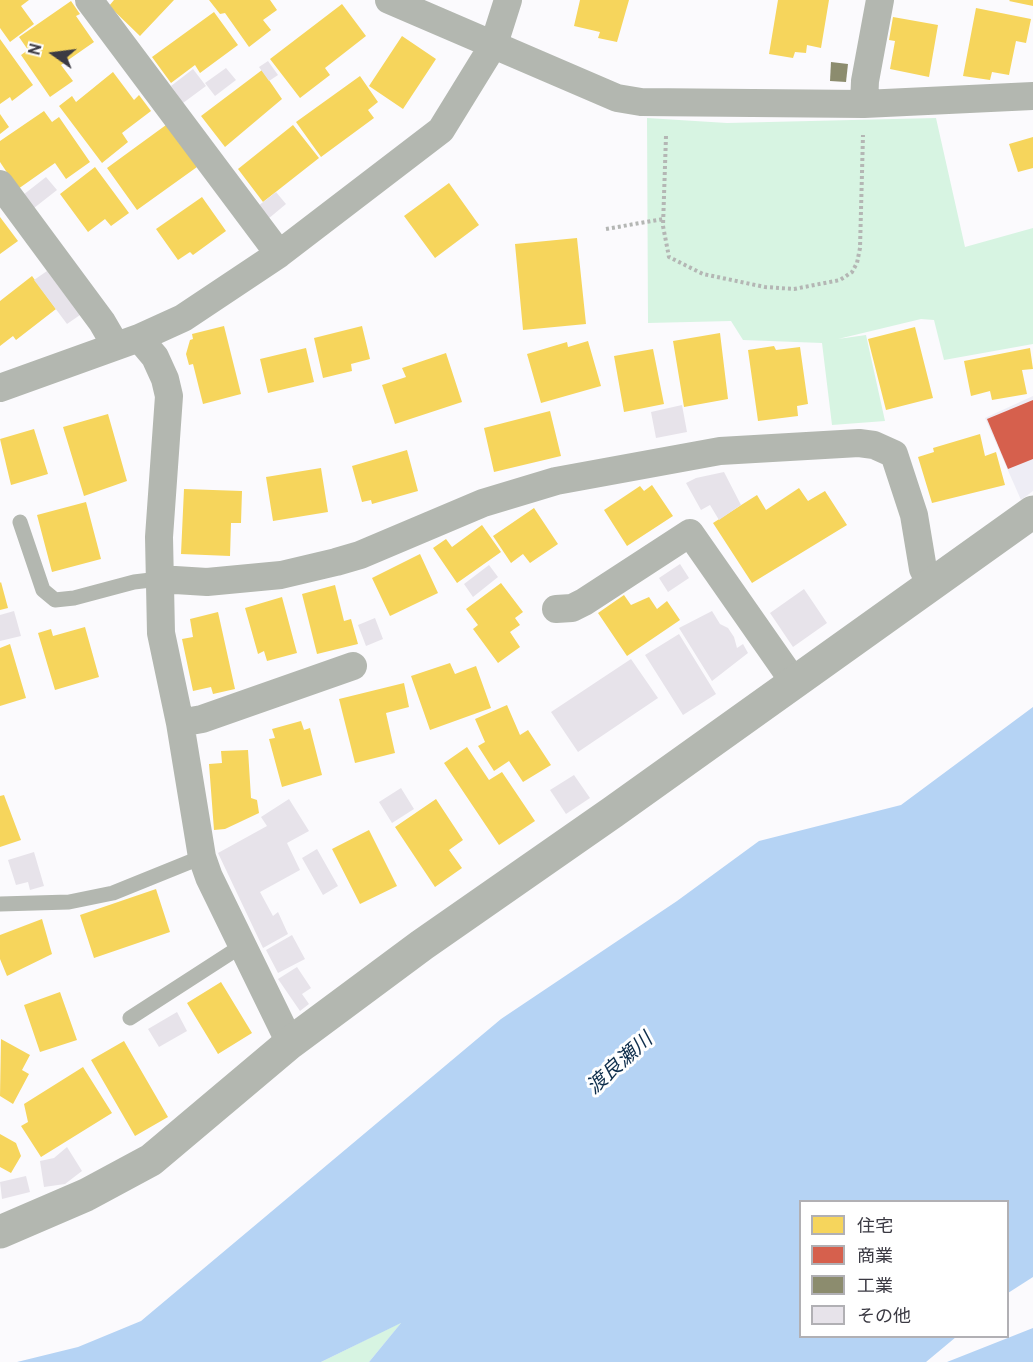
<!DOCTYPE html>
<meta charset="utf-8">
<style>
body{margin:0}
#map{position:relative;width:1033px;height:1362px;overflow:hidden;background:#fbfafd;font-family:Overpass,"Noto Sans JP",sans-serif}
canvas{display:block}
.legend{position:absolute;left:799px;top:1200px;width:210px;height:138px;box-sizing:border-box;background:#fff;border:2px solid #b1b0b4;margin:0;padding:8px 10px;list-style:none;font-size:18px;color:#3b3a43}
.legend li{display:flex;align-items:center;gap:12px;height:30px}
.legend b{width:30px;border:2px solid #b1b0b4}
.north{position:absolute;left:24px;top:24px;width:60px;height:60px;-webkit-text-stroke:4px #fff;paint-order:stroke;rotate:284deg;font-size:16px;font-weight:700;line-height:24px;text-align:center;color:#3b3a43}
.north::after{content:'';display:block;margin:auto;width:21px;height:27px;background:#3b3a43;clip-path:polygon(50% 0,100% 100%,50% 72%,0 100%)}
</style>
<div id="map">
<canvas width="1033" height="1362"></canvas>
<ul class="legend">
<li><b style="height:16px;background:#f6d55c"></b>住宅</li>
<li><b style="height:16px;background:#d6604d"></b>商業</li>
<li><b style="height:16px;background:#8c8c6e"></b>工業</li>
<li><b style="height:16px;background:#e7e3ea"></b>その他</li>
</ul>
<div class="north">N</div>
</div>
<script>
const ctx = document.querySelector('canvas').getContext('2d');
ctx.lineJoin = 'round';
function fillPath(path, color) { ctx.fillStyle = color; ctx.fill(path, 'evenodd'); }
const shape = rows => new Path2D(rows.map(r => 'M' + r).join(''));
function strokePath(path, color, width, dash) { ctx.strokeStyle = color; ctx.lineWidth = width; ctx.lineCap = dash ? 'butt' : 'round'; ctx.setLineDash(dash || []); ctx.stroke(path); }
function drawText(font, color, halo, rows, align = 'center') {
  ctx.font = font + ' Overpass,"Noto Sans JP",sans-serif'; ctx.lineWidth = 6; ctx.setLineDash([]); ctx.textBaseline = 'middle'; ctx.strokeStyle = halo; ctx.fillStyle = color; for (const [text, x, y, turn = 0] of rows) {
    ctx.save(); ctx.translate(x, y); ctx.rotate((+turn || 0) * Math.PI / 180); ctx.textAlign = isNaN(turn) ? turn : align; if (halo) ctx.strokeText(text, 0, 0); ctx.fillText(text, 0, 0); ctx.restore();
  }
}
const built = shape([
 [1033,396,1033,491,1021,500,985,418]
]);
const green = shape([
 [647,118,727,123,936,118,965,247,1033,228,1033,344,944,360,934,320,921,319,838,339,866,335,885,421,832,425,822,343,743,340,731,321,648,323],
 [402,1322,369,1362,321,1362]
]);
const water = shape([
 [1033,707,1033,1277,1008,1293,1008,1202,800,1202,800,1336,956,1337,926,1362,369,1362,401,1323,321,1362,17,1362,78,1347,141,1321,501,1019,677,901,759,841,901,805],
 [1033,1328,1033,1362,947,1362]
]);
const homes = shape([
 [0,0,29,0,21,6,34,24,10,42,0,28],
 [114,0,174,0,140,36,109,6],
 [209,0,270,0,277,10,263,20,271,30,249,47,225,13,220,14],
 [580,0,629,0,617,42,598,38,600,32,574,26],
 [778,0,829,0,821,48,807,45,806,53,795,52,793,58,769,54],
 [1010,0,1033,0,1033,6,1009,1],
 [71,1,80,14,76,16,94,42,61,65,73,81,50,97,21,55,28,50,19,37],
 [342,4,366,36,325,68,330,75,300,98,270,59],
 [976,8,1031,19,1026,43,1016,41,1009,75,992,72,990,80,963,76],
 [214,12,238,45,200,73,195,65,171,83,152,57],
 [893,17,938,25,929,77,890,69,895,41,889,40],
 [402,36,436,59,403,109,369,86],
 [0,39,33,85,12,101,10,97,0,104],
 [262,70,282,99,225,147,201,116],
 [113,72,134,100,139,95,151,111,122,133,128,142,102,163,59,106,72,96,76,102],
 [360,76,378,102,368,110,374,118,321,157,296,122],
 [44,111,52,122,59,117,90,162,66,179,55,163,18,189,0,162,0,141],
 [0,114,9,127,0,134],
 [166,125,197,167,137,210,107,168],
 [293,125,319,158,263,202,238,169],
 [1033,137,1033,168,1018,172,1009,144],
 [95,167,129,213,111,226,105,219,88,232,60,194],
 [449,183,479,225,435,258,404,216],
 [202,197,226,231,193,255,190,252,178,260,156,229],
 [0,217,18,241,0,254],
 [577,238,586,324,523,330,515,244],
 [32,276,56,309,16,340,13,336,0,346,0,301],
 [224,326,241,394,203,404,193,364,189,365,186,354,190,340,193,339,192,334],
 [362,326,370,359,351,364,352,371,323,378,314,338],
 [915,327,933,398,886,410,868,339],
 [720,333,728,399,684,407,673,341],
 [588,341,601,386,541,403,527,354,567,342,568,347],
 [774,346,776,350,800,347,808,404,797,406,798,416,758,421,748,350],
 [306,348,314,382,268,393,260,359],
 [1030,348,1033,369,1022,370,1027,394,992,400,990,391,971,396,964,361],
 [653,349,664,404,624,412,614,356],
 [446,353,462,402,395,424,382,385,406,377,402,368],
 [550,411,561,456,494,472,484,428],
 [108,414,127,481,84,496,63,427],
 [34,429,48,474,11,485,0,439],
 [980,434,985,456,996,452,1005,485,932,503,918,457,934,452,933,448],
 [407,450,418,491,372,504,371,500,362,502,352,466],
 [321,468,328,512,273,521,266,477],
 [652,485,673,516,627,546,604,510,640,486,644,491],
 [799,488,808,501,825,491,847,525,752,583,713,523,757,495,766,510],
 [184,489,242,491,241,523,231,523,230,556,181,554],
 [86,502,101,559,52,572,37,515],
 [534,508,558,544,530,563,523,554,511,563,493,536],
 [482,525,501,552,457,583,433,548,446,539,452,547],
 [420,554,438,593,390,616,372,578],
 [1,582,8,608,0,610,0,583],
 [501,583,523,612,515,618,520,625,510,632,520,647,498,663,473,629,478,625,466,609],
 [335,585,344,621,351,619,358,644,317,654,302,594],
 [624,595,631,605,649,597,657,609,667,601,680,620,627,656,598,613],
 [282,597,297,653,267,661,264,651,258,654,245,608],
 [218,612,235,689,213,694,211,687,193,691,182,639,193,637,190,619],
 [85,627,99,677,55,690,38,633,51,629,53,636],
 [10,644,26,698,0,706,0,648],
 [450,663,455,674,476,666,491,708,430,730,411,676],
 [404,683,409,707,386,713,395,753,355,763,339,699],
 [507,705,520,735,528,730,551,765,523,782,509,761,494,771,478,746,485,742,475,719],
 [301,721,304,730,310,728,322,775,282,787,269,739,275,738,272,729],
 [467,747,489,780,502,772,535,821,499,845,444,763],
 [248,750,251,798,257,800,259,813,225,829,214,830,209,764,222,763,221,751],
 [4,795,21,840,0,847,0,796],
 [436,799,463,840,449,850,462,868,435,887,395,827],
 [369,830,397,886,360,904,332,849],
 [156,889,170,932,94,958,80,915],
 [42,919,52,954,7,976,0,959,0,935],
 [221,982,252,1033,218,1054,187,1003],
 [60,992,77,1040,40,1052,24,1005],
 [1,1039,30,1055,22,1070,29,1074,13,1104,0,1096],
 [124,1041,168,1117,135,1136,91,1060],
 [83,1067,112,1113,41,1157,21,1126,28,1122,24,1104],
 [0,1134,16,1143,21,1156,11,1173,0,1167]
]);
const shops = shape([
 [1033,400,1033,459,1008,469,987,419]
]);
const industry = shape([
 [831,62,848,64,846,82,830,81]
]);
const building = shape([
 [268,61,278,75,269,81,259,67],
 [226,68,236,80,215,96,205,83],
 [193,69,206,86,183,103,171,86],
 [46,177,57,190,34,208,23,195],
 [276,192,286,204,268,219,258,206],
 [47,271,80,315,67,324,34,280],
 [682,405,687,432,656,438,651,412],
 [724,472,741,505,719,520,710,505,701,510,686,483,696,478],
 [680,564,689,578,668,592,659,578],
 [489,565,498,577,473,597,464,584],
 [804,589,827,623,793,647,770,613],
 [14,611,21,636,0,641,0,615],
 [712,611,720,624,728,628,734,637,737,648,743,644,748,653,712,681,679,628],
 [375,618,383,639,366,646,358,625],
 [679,634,716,694,683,715,645,655],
 [631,659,658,698,578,752,551,712],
 [574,775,590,798,566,814,550,790],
 [401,788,414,809,392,823,379,802],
 [289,799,309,831,287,843,300,870,260,892,273,916,278,912,288,934,263,948,218,853,267,826,261,817],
 [317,849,338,886,323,895,302,858],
 [34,852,44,886,30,890,28,882,16,885,8,860],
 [292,935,305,959,278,973,266,950],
 [297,967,311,988,302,994,309,1004,300,1011,278,979],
 [177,1012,187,1031,159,1047,148,1029],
 [67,1147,82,1171,65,1184,44,1187,40,1161,54,1158],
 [26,1176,30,1192,2,1199,0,1182]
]);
const path = shape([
 [666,136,663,226,669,257,703,274,765,287,794,289,840,280,852,272,857,263,860,248,863,135],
 [606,229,663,219]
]);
const service = shape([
 [20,522,43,590,55,600,74,598,134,582,159,579],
 [0,904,69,902,113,893,202,857],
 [130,1018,243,945]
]);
const minor = shape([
 [89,0,279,254],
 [389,0,617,98,641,102,864,104,1033,96],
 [864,104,865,81,880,0],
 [0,184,102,322,116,346],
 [139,338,155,357,165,379,169,396,159,537,161,633,180,723,202,857,209,877,290,1043],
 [0,388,139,338,183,318,279,254,441,130,494,44,508,0],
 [159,579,207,582,281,575,336,562,360,555,483,503,556,481,720,451,859,443,874,445,894,454,914,515,923,569,931,584],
 [556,609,572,608,584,602,690,533,794,682],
 [180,723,202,719,353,666]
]);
const tertiary = shape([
 [0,1232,86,1195,151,1160,290,1043,422,945,613,812,1033,512]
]);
const waterNames = [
 ["渡良瀬川",621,1065,-42]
];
fillPath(built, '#eeedf5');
fillPath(green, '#d7f4e2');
fillPath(water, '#b5d3f4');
fillPath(homes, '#f6d55c');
fillPath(shops, '#d6604d');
fillPath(industry, '#8c8c6e');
fillPath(building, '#e7e3ea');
strokePath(path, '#b4b6b4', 4, [3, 3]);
strokePath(service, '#b3b7b0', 15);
strokePath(minor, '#b3b7b0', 28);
strokePath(tertiary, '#b3b7b0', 33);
drawText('italic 20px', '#0e2e4c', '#fff', waterNames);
</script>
